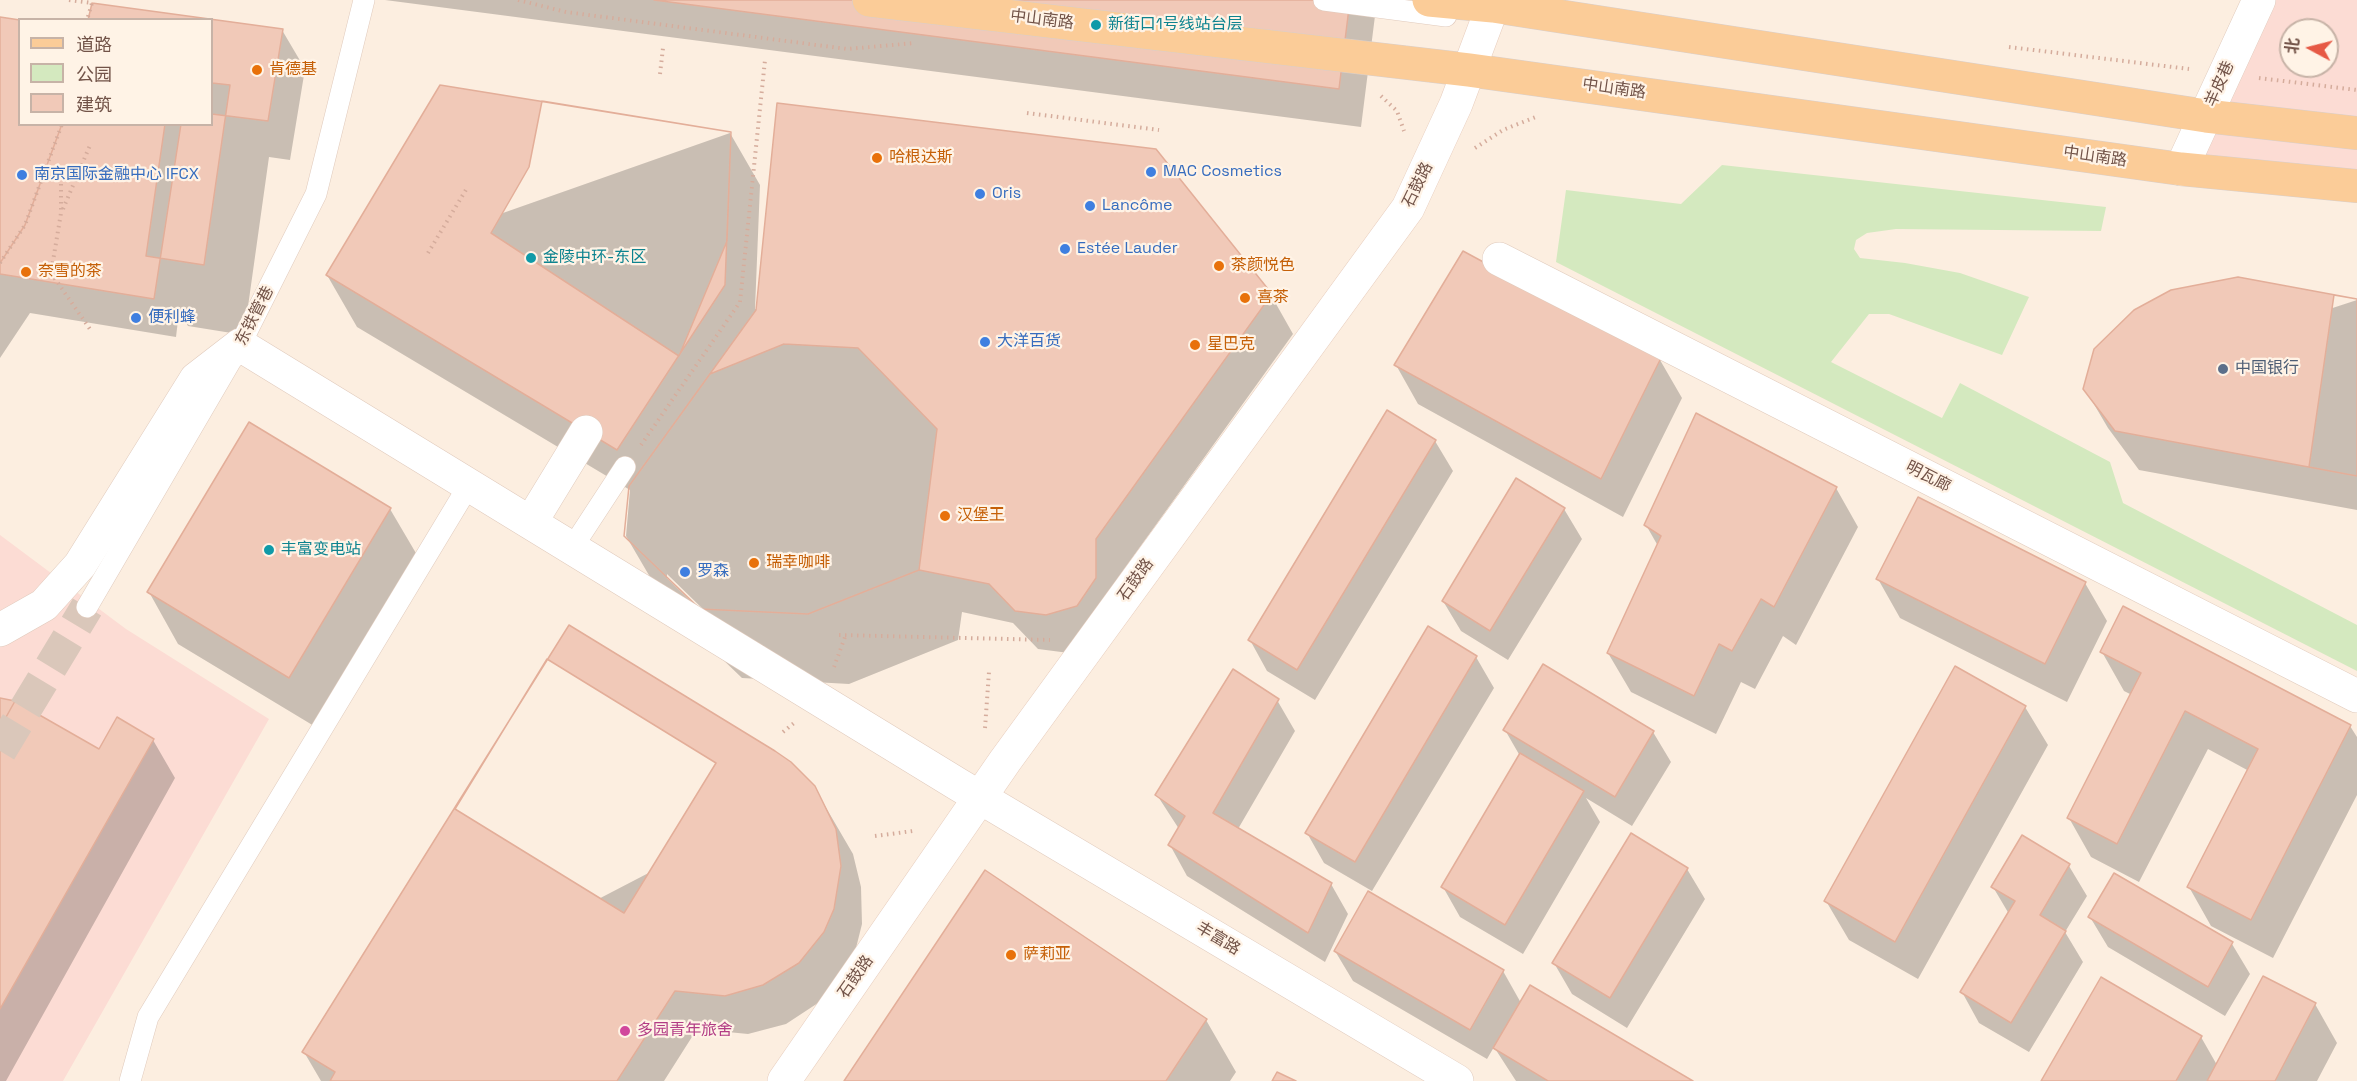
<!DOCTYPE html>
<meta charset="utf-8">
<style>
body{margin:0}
#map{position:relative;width:2357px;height:1081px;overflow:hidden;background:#fceee0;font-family:"Space Grotesk","Noto Sans SC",sans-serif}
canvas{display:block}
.legend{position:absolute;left:18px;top:18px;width:195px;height:108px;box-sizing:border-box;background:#fff3e6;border:2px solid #c7b3a7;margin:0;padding:8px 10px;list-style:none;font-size:18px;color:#725348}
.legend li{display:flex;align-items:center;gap:12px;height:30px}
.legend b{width:30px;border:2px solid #c7b3a7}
.north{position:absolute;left:2279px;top:18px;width:60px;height:60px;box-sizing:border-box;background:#fff3e6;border:2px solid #c7b3a7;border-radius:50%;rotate:277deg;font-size:16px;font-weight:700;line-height:24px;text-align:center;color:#725348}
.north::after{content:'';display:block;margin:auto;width:21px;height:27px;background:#e65945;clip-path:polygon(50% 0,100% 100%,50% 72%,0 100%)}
</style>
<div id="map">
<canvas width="2357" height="1081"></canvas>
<ul class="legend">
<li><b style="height:8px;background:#fbcc98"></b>道路</li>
<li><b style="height:16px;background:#d4e9bf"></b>公园</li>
<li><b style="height:16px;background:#f1c9b8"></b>建筑</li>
</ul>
<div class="north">北</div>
</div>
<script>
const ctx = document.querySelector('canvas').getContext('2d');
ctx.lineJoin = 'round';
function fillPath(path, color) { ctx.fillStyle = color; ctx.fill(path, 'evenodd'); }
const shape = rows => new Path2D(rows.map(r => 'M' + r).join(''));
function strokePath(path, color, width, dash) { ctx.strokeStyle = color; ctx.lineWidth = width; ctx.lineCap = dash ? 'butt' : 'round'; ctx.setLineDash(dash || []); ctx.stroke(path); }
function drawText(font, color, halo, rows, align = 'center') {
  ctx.font = font + ' "Space Grotesk","Noto Sans SC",sans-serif'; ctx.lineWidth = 4.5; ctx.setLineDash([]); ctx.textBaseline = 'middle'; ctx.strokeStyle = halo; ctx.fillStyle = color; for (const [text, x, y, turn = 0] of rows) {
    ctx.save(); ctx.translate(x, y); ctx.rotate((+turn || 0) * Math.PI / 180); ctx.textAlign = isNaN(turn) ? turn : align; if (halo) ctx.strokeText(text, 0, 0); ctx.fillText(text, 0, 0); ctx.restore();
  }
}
const commercial = shape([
 [2259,0,2357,0,2357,186,2181,169],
 [2291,30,2327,30,2327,66,2291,66],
 [0,535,126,629,269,719,63,1081,0,1081]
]);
const green = shape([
 [1722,165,2106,207,2101,231,1896,229,1867,233,1856,240,1854,249,1860,258,1905,263,1960,273,2029,297,2002,355,1889,314,1869,314,1831,362,1942,418,1960,383,2110,462,2123,503,2357,625,2357,671,1556,262,1566,190,1681,204]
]);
const shadow = shape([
 [385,0,1377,0,1361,127],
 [0,18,20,124,212,124,212,21,282,30,305,69,290,160,269,157,244,335,188,326,179,312,176,337,30,313,0,358],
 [730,133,760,185,755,309,1271,295,1293,334,1117,579,1118,617,1069,653,1038,649,1013,623,962,612,958,640,849,684,742,678,667,606,626,536,630,490,357,327,327,275],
 [667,574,707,613,705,615,667,578],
 [2357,300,2357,510,2139,470,2108,428,2085,389],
 [1660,360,1682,398,1623,517,1418,404,1396,365],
 [1435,441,1453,471,1315,700,1267,671,1250,640],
 [1836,488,1858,527,1796,645,1783,636,1755,689,1741,682,1716,734,1631,692,1608,653,1658,546,1646,525],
 [390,509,420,560,319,729,178,644,149,592],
 [1564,509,1582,539,1508,660,1461,631,1443,601],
 [1878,579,2085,583,2107,621,2067,702,1900,618],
 [2102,652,2350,726,2357,737,2357,795,2273,958,2211,926,2189,887,2249,771,2208,749,2139,882,2091,857,2069,818,2132,695,2124,691],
 [1476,657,1494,688,1372,891,1324,863,1307,833],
 [0,699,100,751,153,740,175,778,6,1081,0,1081],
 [1277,700,1295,731,1238,829,1331,884,1348,914,1325,962,1187,876,1170,845,1179,829,1157,795],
 [2025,707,2048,745,1918,979,1849,940,1826,901],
 [1505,730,1653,732,1671,762,1632,826,1586,798,1600,822,1523,954,1460,917,1443,887,1520,756],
 [814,787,853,854,861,887,862,924,856,948,821,1001,786,1024,748,1034,697,1029,664,1081,321,1081,304,1052],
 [2022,837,2069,866,2087,896,2065,932,2083,962,2029,1052,1979,1023,1962,992,2009,914,1993,887],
 [1687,869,1705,899,1627,1028,1572,994,1554,963],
 [2115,875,2232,944,2250,974,2225,1016,2108,947,2090,917],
 [1335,951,1503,971,1521,1003,1690,1081,1516,1081,1494,1047,1487,1059,1353,981],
 [2315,1004,2337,1043,2317,1081,2043,1081,2201,1037,2217,1065],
 [1206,1020,1236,1072,1230,1081,846,1081]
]);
const building = shape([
 [654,0,1350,0,1339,89,654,0],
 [92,3,283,29,268,121,212,114,212,20,88,20,92,3],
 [0,17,20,20,20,124,62,124,25,225,0,263,0,17],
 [212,83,230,85,204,265,146,256,165,124,212,124,212,83],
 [440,85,731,132,725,285,617,450,326,275,440,85],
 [542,101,731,132,727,241,679,356,491,233,529,167,542,101],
 [777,103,1156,149,1272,294,1096,539,1096,578,1077,606,1046,615,1015,611,989,584,919,570,808,614,700,609,624,536,629,486,756,310,777,103],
 [62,124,181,124,154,299,0,274,0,263,25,225,62,124],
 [1463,251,1661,358,1601,479,1394,365,1463,251],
 [2238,277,2357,299,2357,476,2115,431,2083,389,2094,349,2134,310,2171,290,2238,277],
 [2334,295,2357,299,2357,476,2309,467,2334,295],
 [784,344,858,348,937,429,919,570,808,614,700,609,624,536,629,486,710,374,784,344],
 [1387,410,1436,440,1297,670,1248,640,1387,410],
 [1696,413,1837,487,1774,607,1761,599,1732,651,1719,644,1694,696,1607,653,1661,536,1644,525,1696,413],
 [249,422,391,508,289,678,147,592,249,422],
 [1516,478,1565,508,1490,631,1442,601,1516,478],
 [1918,497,2086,582,2045,664,1876,579,1918,497],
 [2123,606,2351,725,2251,920,2187,887,2258,749,2185,711,2117,844,2067,818,2141,673,2100,652,2123,606],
 [569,625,775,751,791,762,815,786,836,829,841,866,834,909,824,932,799,963,763,985,725,996,675,991,617,1081,330,1081,335,1072,302,1052,569,625],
 [1428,626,1477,656,1355,862,1305,833,1428,626],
 [547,659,716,763,624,913,455,809,547,659],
 [1543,664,1654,731,1615,797,1503,730,1543,664],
 [1955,666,2026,706,1895,942,1824,901,1955,666],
 [1233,669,1279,699,1213,813,1332,883,1308,933,1168,845,1185,816,1155,795,1233,669],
 [0,698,15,701,0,728,0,698],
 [15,701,99,749,117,717,154,739,0,1009,0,728,15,701],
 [1520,753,1584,791,1505,925,1441,887,1520,753],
 [1631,833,1688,868,1610,998,1552,963,1631,833],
 [2022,835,2070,864,2040,915,2066,931,2011,1023,1960,992,2015,901,1991,887,2022,835],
 [985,870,1207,1019,1166,1081,844,1081,985,870],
 [2114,873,2233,942,2208,987,2088,917,2114,873],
 [1368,891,1504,970,1470,1030,1334,951,1368,891],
 [2263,976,2316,1003,2275,1081,2207,1081,2263,976],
 [2101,977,2202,1036,2176,1081,2041,1081,2101,977],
 [1530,985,1693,1081,1548,1081,1493,1048,1530,985],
 [1277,1072,1296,1081,1272,1081,1277,1072]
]);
const streetTunnel = shape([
 [0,751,87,607]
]);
const path = shape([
 [69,0,92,3,87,20],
 [518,0,566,12,847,49,915,43],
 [2009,47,2189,69],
 [660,74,663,48],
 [2259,78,2357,90],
 [1381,96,1397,111,1404,131],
 [1027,113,1159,130],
 [1475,148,1503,130,1538,116],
 [61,184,61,213,51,273,92,332],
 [63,209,91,143],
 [428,253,467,188],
 [0,263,25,225,62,124],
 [641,445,740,302,765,60],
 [839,635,1050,640],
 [834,667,845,637],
 [985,728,989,672],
 [783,732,794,723],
 [875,836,913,831]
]);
const lane = shape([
 [1324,0,1446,16],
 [572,548,625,467],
 [87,607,240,345,316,194,364,0],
 [130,1081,148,1017,469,485]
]);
const street = shape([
 [2181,169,2259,0],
 [1499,259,2357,696],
 [531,522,586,432],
 [0,630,44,605,80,565,196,379,240,345,959,785,1457,1081]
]);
const secondary = shape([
 [784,1081,1005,761,1408,208,1456,104,1495,0]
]);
const primary = shape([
 [869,0,1469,70,2181,169,2357,186],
 [1429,0,1493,6,2206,116,2357,133]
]);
const markers = [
 [1096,25,6,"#0f9aa8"],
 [257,70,6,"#e8710a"],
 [877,158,6,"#e8710a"],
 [1151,172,6,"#3f7fe0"],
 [22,175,6,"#3f7fe0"],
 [980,194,6,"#3f7fe0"],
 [1090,206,6,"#3f7fe0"],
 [1065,249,6,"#3f7fe0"],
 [531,258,6,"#0f9aa8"],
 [1219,266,6,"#e8710a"],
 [26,272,6,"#e8710a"],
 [1245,298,6,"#e8710a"],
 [136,318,6,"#3f7fe0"],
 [985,342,6,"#3f7fe0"],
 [1195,345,6,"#e8710a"],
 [2223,369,6,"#5c6f8a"],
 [945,516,6,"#e8710a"],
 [269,550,6,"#0f9aa8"],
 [754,563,6,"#e8710a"],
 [685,572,6,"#3f7fe0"],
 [1011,955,6,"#e8710a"],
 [625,1031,6,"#d1479c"]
];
const streetNames = [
 ["中山南路",1042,20,7],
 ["羊皮巷",2220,84,-66],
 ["中山南路",1614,89,8],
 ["中山南路",2095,157,8],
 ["石鼓路",1418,185,-64],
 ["东铁管巷",255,316,-63],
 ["明瓦廊",1928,477,27],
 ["石鼓路",1136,580,-54],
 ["丰富路",1218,939,31],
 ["石鼓路",856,977,-55]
];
const cultureNames = [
 ["新街口1号线站台层",1108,25],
 ["金陵中环-东区",543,258],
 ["丰富变电站",281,550]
];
const foodNames = [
 ["肯德基",269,70],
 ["哈根达斯",889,158],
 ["茶颜悦色",1231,266],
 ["奈雪的茶",38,272],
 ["喜茶",1257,298],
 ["星巴克",1207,345],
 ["汉堡王",957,516],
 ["瑞幸咖啡",766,563],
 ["萨莉亚",1023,955]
];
const shopNames = [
 ["MAC Cosmetics",1163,172],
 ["南京国际金融中心 IFCX",34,175],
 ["Oris",992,194],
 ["Lancôme",1102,206],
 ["Estée Lauder",1077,249],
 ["便利蜂",148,318],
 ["大洋百货",997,342],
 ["罗森",697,572]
];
const serviceNames = [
 ["中国银行",2235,369]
];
const hotelNames = [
 ["多园青年旅舍",637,1031]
];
fillPath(commercial, '#fcdcd4');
fillPath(green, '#d4e9bf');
fillPath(shadow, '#0003');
fillPath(building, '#f1c9b8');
strokePath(building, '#e3ae99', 1.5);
strokePath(streetTunnel, '#dac7ba', 33, [33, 16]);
strokePath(lane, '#e0cabc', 22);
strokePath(street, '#e0cabc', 34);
strokePath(secondary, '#e7ccbc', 34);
strokePath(primary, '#d8cfcc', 34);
strokePath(path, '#d5ac9c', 4, [1.5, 4.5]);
strokePath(lane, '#fff', 21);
strokePath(street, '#fff', 33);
strokePath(secondary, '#fff', 33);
strokePath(primary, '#fbcc98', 33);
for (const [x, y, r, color] of markers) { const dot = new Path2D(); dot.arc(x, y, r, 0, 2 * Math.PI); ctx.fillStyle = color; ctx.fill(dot); strokePath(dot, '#fff3e6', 2); }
drawText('16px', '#725348', '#fff3e6', streetNames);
drawText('16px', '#0d838f', '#fff3e6', cultureNames, 'left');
drawText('16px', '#c56008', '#fff3e6', foodNames, 'left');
drawText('16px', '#366cbe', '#fff3e6', shopNames, 'left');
drawText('16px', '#4e5e75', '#fff3e6', serviceNames, 'left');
drawText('16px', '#b23c85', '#fff3e6', hotelNames, 'left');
</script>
